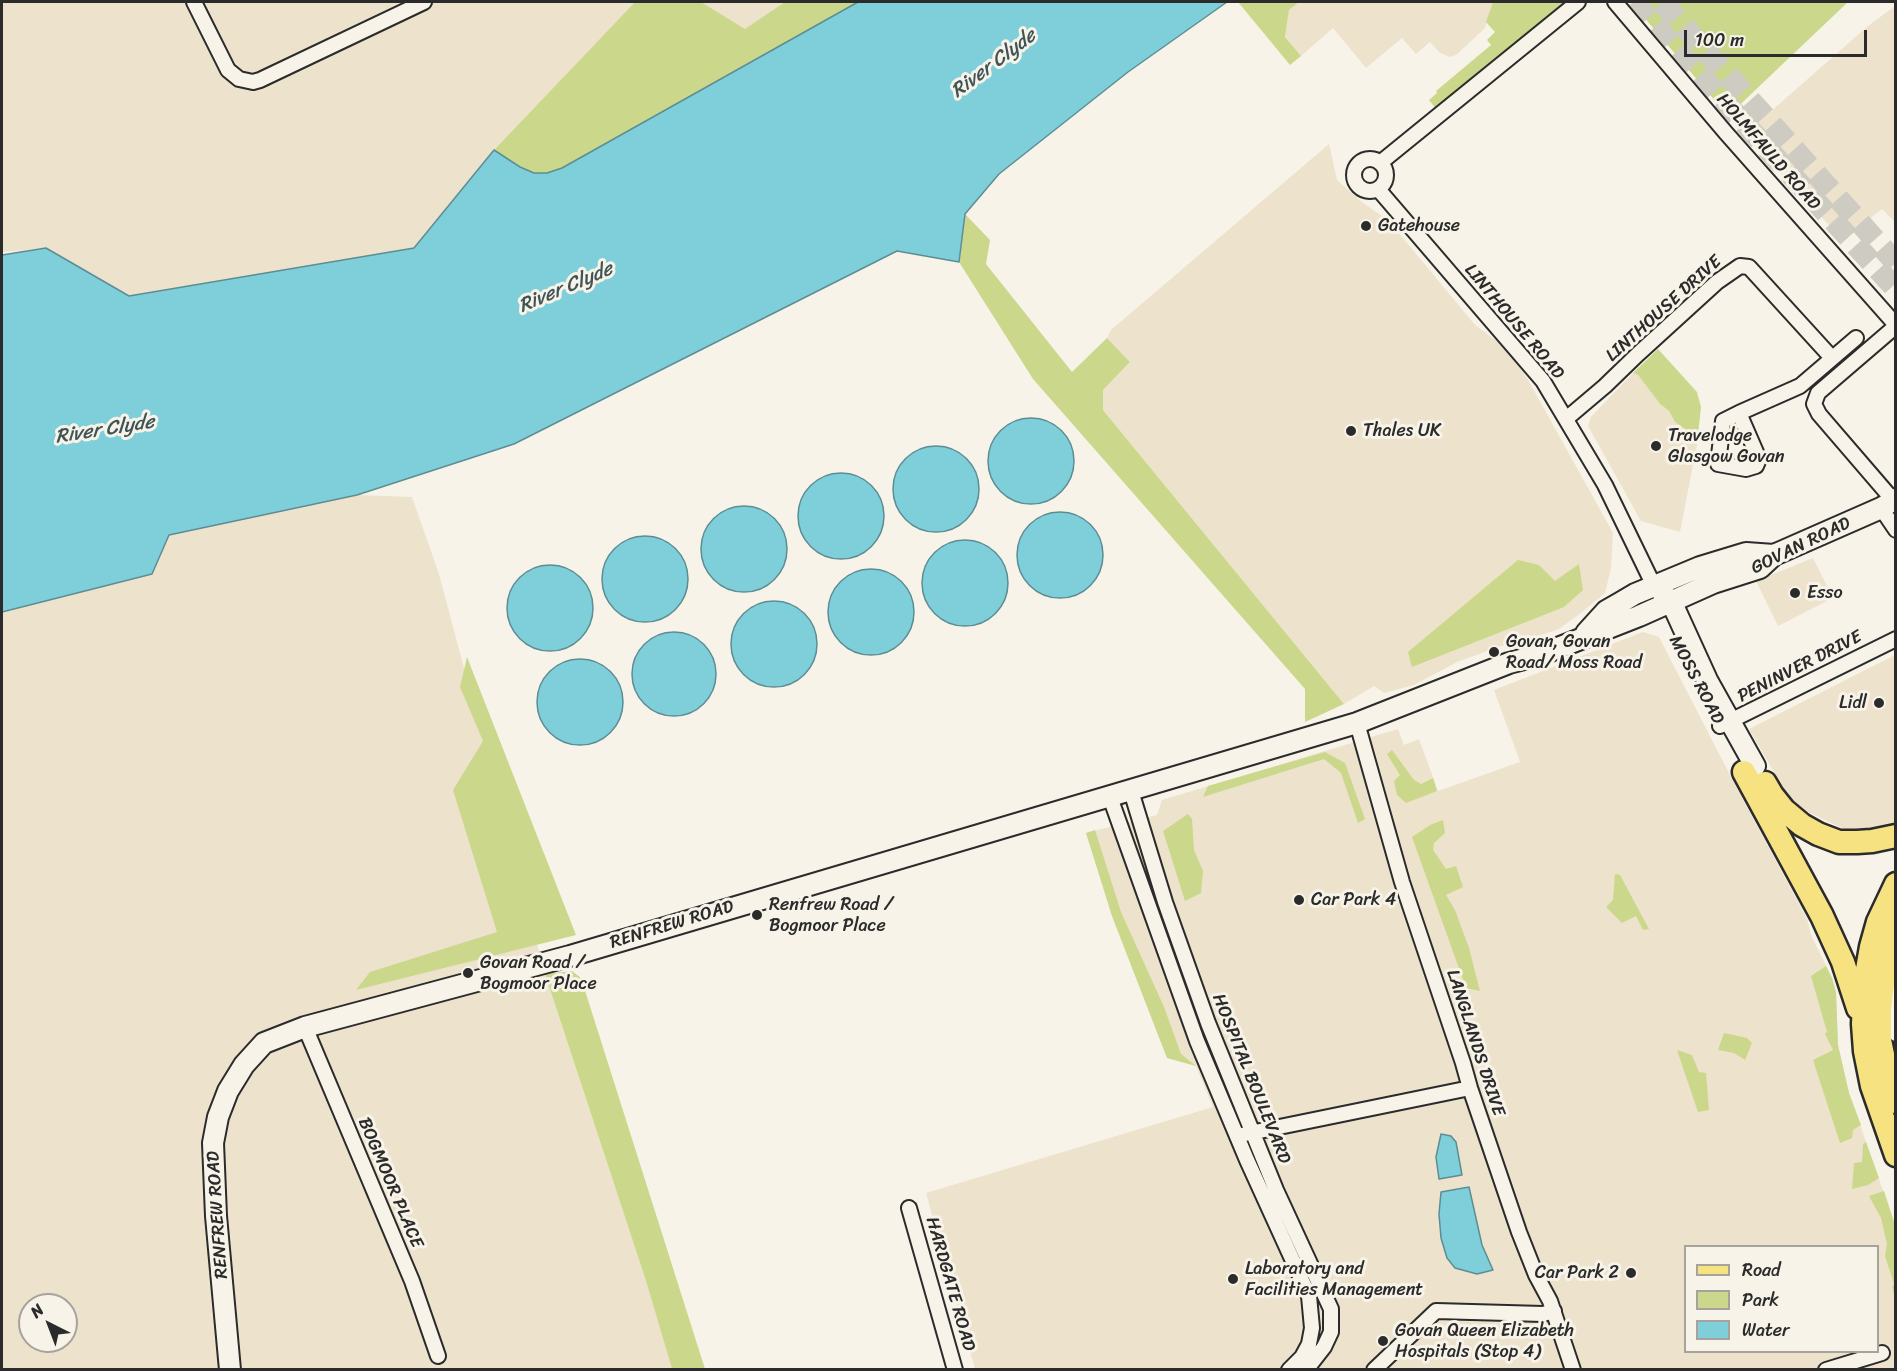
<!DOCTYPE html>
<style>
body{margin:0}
#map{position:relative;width:1897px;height:1371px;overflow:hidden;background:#f7f3e8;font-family:Sriracha,sans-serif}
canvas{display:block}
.frame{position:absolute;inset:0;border:3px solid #2b2b2b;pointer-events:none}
.legend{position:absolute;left:1684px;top:1245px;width:195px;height:108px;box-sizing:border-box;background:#f7f3e8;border:2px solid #a5a39c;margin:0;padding:8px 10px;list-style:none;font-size:18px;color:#2b2b2b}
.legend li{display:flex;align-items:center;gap:12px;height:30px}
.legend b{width:30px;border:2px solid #a5a39c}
.north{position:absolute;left:18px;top:1293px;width:60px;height:60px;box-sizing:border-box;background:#f7f3e8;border:2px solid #a5a39c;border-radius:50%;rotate:318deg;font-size:16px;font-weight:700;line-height:24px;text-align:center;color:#2b2b2b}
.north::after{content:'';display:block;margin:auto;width:21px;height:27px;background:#2b2b2b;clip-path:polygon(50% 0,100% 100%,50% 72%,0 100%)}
.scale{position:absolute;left:1684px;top:30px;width:183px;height:27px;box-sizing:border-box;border:3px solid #2b2b2b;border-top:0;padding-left:8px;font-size:18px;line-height:21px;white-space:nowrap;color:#2b2b2b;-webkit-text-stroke:4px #f7f3e8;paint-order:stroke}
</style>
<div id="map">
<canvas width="1897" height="1371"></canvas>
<div class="frame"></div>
<ul class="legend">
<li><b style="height:8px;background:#f6e281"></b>Road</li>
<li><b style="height:16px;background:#cbd88b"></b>Park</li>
<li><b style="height:16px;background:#7fcfda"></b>Water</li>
</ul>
<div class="north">N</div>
<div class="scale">100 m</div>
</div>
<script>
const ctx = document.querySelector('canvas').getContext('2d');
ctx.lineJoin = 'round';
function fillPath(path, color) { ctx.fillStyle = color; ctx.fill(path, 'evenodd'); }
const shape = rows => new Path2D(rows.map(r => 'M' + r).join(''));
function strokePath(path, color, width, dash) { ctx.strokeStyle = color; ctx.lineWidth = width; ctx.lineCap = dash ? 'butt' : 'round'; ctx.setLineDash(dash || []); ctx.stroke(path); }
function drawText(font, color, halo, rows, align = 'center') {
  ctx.font = font + ' Sriracha,sans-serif'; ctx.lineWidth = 6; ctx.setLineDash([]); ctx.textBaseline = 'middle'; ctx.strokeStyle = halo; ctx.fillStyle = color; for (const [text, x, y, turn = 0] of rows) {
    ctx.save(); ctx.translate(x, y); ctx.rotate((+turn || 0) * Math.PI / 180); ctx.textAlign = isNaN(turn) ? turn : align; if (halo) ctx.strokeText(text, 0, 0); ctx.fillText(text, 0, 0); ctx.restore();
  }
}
const built = shape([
 [2,2,635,2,494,150,414,248,129,296,46,248,2,252],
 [701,2,785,2,745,30],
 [1299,2,1493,2,1485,28,1456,55,1450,57,1445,55,1439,52,1430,42,1416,54,1402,38,1366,68,1333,28,1301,56,1285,37,1289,10],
 [1895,6,1895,222,1882,209,1843,240,1744,135,1868,26],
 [1329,144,1337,180,1363,203,1388,220,1475,325,1505,347,1527,378,1613,533,1611,568,1605,593,1581,613,1559,629,1514,644,1501,646,1457,662,1414,685,1384,693,1374,686,1344,704,1103,410,1103,390,1130,362,1107,338,1111,330],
 [1633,373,1638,375,1660,404,1669,411,1675,422,1691,433,1697,444,1680,532,1641,521,1588,426,1591,417],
 [357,495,412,497,439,574,545,974,646,1281,672,1369,2,1370,2,612,152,574,168,535],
 [30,1305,66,1305,66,1341,30,1341],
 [1813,558,1833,598,1778,626,1756,581],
 [1643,632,1659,637,1731,777,1807,919,1811,935,1832,978,1836,992,1838,1045,1849,1093,1895,1225,1895,1369,975,1369,926,1193,1213,1107,1196,1066,1167,1058,1112,916,1086,833,1157,815,1162,800,1398,729,1404,745,1419,739,1438,791,1520,762,1494,690],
 [1686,1246,1878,1246,1878,1352,1686,1352],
 [1895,655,1895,824,1868,833,1846,830,1793,805,1749,729]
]);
const green = shape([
 [635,2,701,2,745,29,785,2,858,2,562,168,547,173,535,173,520,167,494,150],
 [1238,2,1299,2,1289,10,1285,37,1301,56,1290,65],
 [1493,2,1565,2,1436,109,1429,100,1437,93,1436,91,1491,45,1487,40,1495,32,1486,22],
 [1631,2,1848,2,1728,116],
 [965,214,990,240,986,264,1072,372,1107,338,1130,362,1103,390,1103,410,1344,704,1305,722,1305,689,1033,379,959,262],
 [1658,349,1697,392,1701,407,1697,444,1691,433,1675,422,1669,411,1660,404,1638,375,1633,373],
 [1518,560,1539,565,1555,581,1579,564,1583,590,1564,607,1412,667,1408,652],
 [467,657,576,935,356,990,370,972,497,932,453,790,483,741,460,687],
 [1392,750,1414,780,1421,784,1433,778,1437,791,1406,803,1397,795,1394,781,1400,775,1387,754],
 [1325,752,1345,763,1365,819,1358,823,1341,773,1324,759,1203,797,1208,786],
 [1188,814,1192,819,1194,850,1203,871,1201,893,1185,901,1163,831],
 [1443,820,1445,833,1434,843,1433,850,1446,869,1456,866,1463,887,1446,895,1455,910,1469,948,1480,991,1466,988,1412,837,1430,825],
 [1095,830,1121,912,1164,1007,1181,1054,1196,1066,1167,1058,1112,916,1086,833],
 [1615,874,1620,875,1649,929,1643,930,1636,916,1622,923,1606,907,1613,900],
 [1826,966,1832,978,1836,992,1838,1045,1849,1093,1861,1125,1853,1130,1852,1138,1840,1143,1813,1060,1833,1050,1825,1034,1827,1032,1811,976],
 [572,971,581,978,705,1369,672,1369,646,1281,545,974],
 [1724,1033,1747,1038,1752,1043,1745,1060,1734,1053,1718,1050],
 [1677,1050,1692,1055,1699,1072,1706,1073,1709,1110,1698,1112],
 [1866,1142,1879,1178,1868,1185,1852,1189,1854,1163,1862,1162,1863,1144],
 [1884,1191,1895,1225,1895,1297,1892,1287,1894,1284,1885,1256,1887,1244,1881,1218,1869,1196]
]);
const water = shape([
 [858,2,1227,2,1128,72,999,174,965,214,959,262,897,251,514,444,357,495,169,535,152,574,2,612,2,255,46,248,129,296,414,248,494,150,520,167,534,173,547,173,562,168,858,2],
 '988 461a43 43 0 1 1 86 0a43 43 0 1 1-86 0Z',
 '893 489a43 43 0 1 1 86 0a43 43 0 1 1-86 0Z',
 '798 516a43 43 0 1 1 86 0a43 43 0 1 1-86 0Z',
 '701 549a43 43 0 1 1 86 0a43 43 0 1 1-86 0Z',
 '1017 555a43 43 0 1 1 86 0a43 43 0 1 1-86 0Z',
 '602 579a43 43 0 1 1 86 0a43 43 0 1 1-86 0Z',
 '922 583a43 43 0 1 1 86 0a43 43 0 1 1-86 0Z',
 '507 608a43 43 0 1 1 86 0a43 43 0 1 1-86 0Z',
 '828 612a43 43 0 1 1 86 0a43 43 0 1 1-86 0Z',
 '731 644a43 43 0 1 1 86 0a43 43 0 1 1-86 0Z',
 '632 674a42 42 0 1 1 84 0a42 42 0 1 1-84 0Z',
 '537 702a43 43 0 1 1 86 0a43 43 0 1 1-86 0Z',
 [1441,1134,1451,1136,1456,1142,1462,1175,1439,1179,1436,1157,1441,1134],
 [1469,1187,1482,1245,1493,1270,1477,1274,1455,1268,1447,1258,1441,1238,1439,1214,1441,1192,1469,1187]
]);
const primaryTunnel = shape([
 [1633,2,1896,289],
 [1662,2,1896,263]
]);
const street = shape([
 [194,2,228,70,239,79,253,82,260,80,424,2],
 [1615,2,1726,133,1896,325],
 '1354 175a16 16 0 1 1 32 0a16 16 0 1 1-32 0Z',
 [1380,163,1578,2],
 [1378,189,1543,381,1605,485,1654,586],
 [1739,413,1759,459,1756,466,1746,469,1718,464,1723,421,1739,413,1800,386,1856,338],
 [1566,419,1605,386,1638,354,1717,282,1740,266,1749,267,1832,358],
 [1893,500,1819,414,1814,404,1818,393,1896,326],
 [1881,508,1896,530],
 [1357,723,1402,882,1463,1063,1470,1088,1519,1232,1536,1275,1550,1301,1573,1370],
 [1720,726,1896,639],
 [1131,791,1165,902,1208,1023,1276,1190,1331,1309,1331,1332,1324,1347,1306,1370],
 [1110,797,1197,1041,1247,1160,1309,1296,1312,1328,1309,1344,1302,1357,1289,1370],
 [1896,984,1894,993,1896,1034],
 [305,1027,412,1281,438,1356],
 [1245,1134,1470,1088],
 [909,1208,955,1370],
 [1374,1370,1436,1311,1543,1314,1554,1311],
 [1826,1370,1882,1353]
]);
const secondary = shape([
 [1663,594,1671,601,1707,680,1755,766],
 [1586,633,1606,611,1620,603,1635,594,1700,567,1746,553,1774,555],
 [230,1370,216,1216,213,1143,218,1117,228,1091,244,1065,264,1043,305,1027,570,956,1357,723,1509,663,1540,655,1639,616,1713,583,1760,568,1774,555,1881,508,1896,499]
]);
const primary = shape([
 [1744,772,1822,916,1843,962,1858,1008],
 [1765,783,1772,795,1784,810,1802,825,1818,834,1839,842,1857,842,1872,841,1896,836],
 [1896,884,1878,922,1871,947,1865,981,1863,1024,1865,1051,1872,1086,1896,1155],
 [1896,922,1885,966,1880,1008,1880,1040,1886,1069,1896,1102]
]);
const markers = [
 [1366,226,6,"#2b2b2b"],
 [1351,431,6,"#2b2b2b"],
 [1656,446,6,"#2b2b2b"],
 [1795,593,6,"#2b2b2b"],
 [1494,652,6,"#2b2b2b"],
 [1879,703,6,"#2b2b2b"],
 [1299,900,6,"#2b2b2b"],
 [757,915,6,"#2b2b2b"],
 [468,973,6,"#2b2b2b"],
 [1631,1273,6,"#2b2b2b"],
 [1233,1279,6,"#2b2b2b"],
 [1383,1341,6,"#2b2b2b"]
];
const streetNames = [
 ["HOLMFAULD ROAD",1768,152,49],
 ["LINTHOUSE DRIVE",1664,309,-42],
 ["LINTHOUSE ROAD",1514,322,50],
 ["GOVAN ROAD",1801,546,-26],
 ["PENINVER DRIVE",1800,667,-27],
 ["MOSS ROAD",1696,680,62],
 ["RENFREW ROAD",672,925,-17],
 ["LANGLANDS DRIVE",1475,1043,72],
 ["HOSPITAL BOULEVARD",1251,1079,68],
 ["BOGMOOR PLACE",390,1183,67],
 ["RENFREW ROAD",218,1215,-94],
 ["HARDGATE ROAD",950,1284,74]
];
const poiNames = [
 ["Gatehouse",1378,226],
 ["Thales UK",1363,431],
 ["Travelodge",1668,436],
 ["Glasgow Govan",1668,457],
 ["Esso",1807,593],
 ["Govan, Govan",1506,642],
 ["Road/ Moss Road",1506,663],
 ["Lidl",1867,703,"right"],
 ["Car Park 4",1311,900],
 ["Renfrew Road /",769,905],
 ["Bogmoor Place",769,926],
 ["Govan Road /",480,963],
 ["Bogmoor Place",480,984],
 ["Laboratory and",1245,1269],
 ["Facilities Management",1245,1290],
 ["Car Park 2",1619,1273,"right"],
 ["Govan Queen Elizabeth",1395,1331],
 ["Hospitals (Stop 4)",1395,1352]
];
const waterNames = [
 ["River Clyde",994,64,-37],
 ["River Clyde",566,288,-23],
 ["River Clyde",105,430,-9]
];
fillPath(built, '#ede2cc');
fillPath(green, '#cbd88b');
fillPath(water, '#7fcfda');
strokePath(water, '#5d8d94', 1.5);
strokePath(primaryTunnel, '#cecbc2', 22, [22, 11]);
strokePath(street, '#2b2b2b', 18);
strokePath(secondary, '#2b2b2b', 24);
strokePath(primary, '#2b2b2b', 27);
strokePath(street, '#f7f3e8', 14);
strokePath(secondary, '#f7f3e8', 20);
strokePath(primary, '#f6e281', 22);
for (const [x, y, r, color] of markers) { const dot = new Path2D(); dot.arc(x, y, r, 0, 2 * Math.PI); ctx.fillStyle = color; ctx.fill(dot); strokePath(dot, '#f7f3e8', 2); }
drawText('18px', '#2b2b2b', '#f7f3e8', streetNames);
drawText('18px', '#2b2b2b', '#f7f3e8', poiNames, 'left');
drawText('italic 20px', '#405457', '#f7f3e8', waterNames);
</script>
